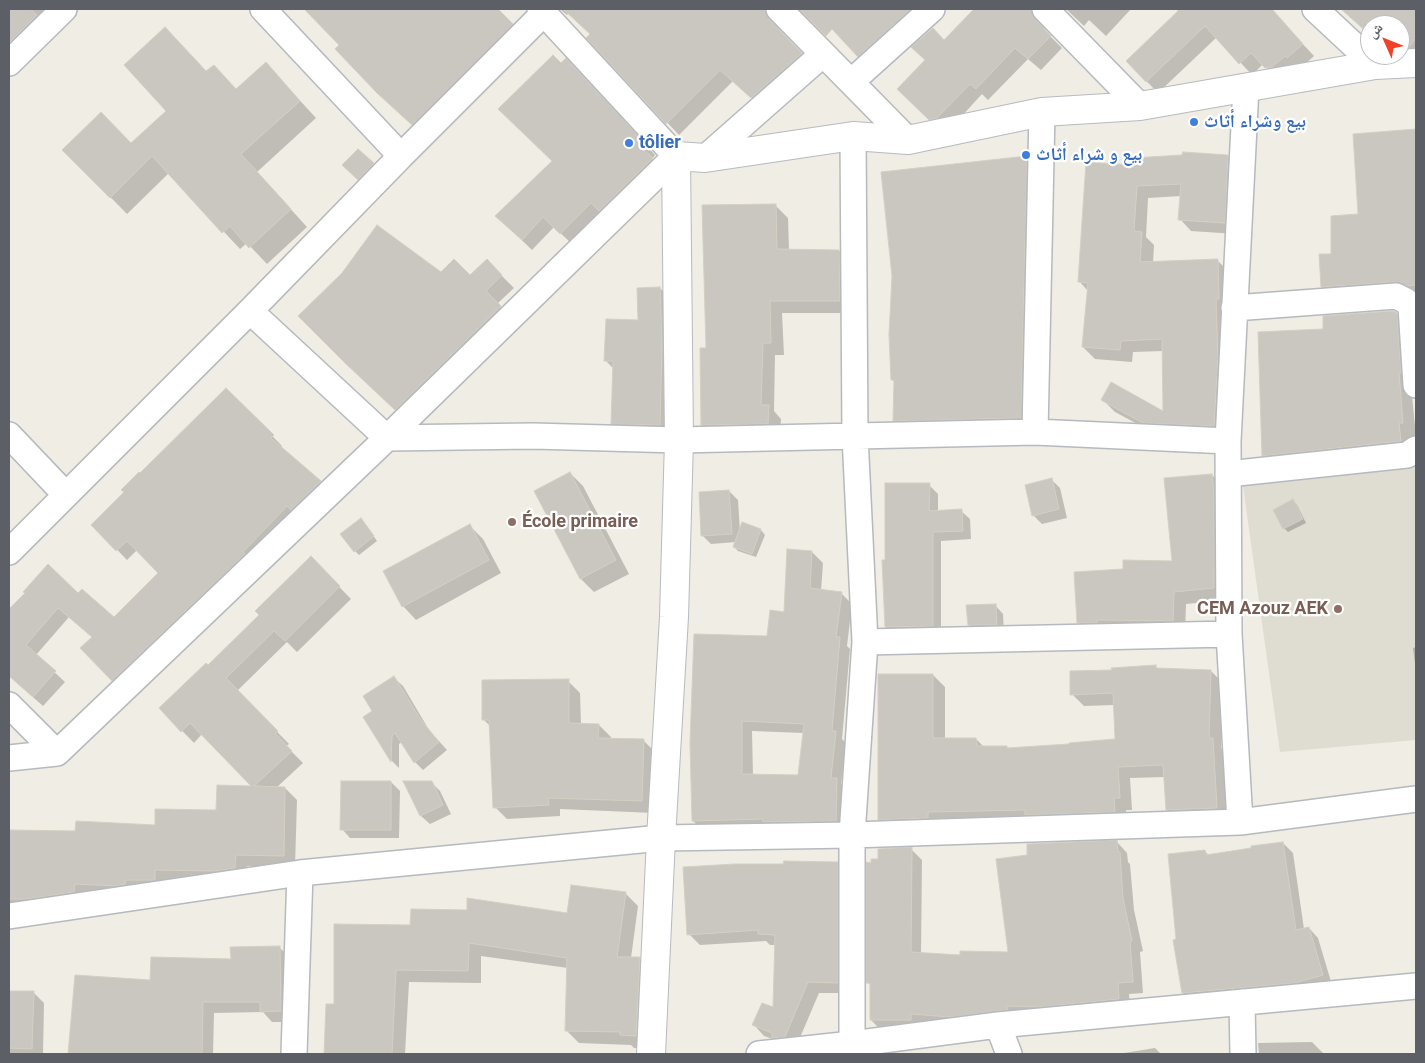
<!DOCTYPE html>
<meta charset="utf-8">
<style>
body{margin:0}
#map{position:relative;width:1425px;height:1063px;overflow:hidden;background:#efede4;font-family:Roboto,"Noto Naskh Arabic",sans-serif}
canvas{display:block}
.frame{position:absolute;inset:0;border:10px solid #5c5f65;pointer-events:none}
.north{position:absolute;left:1360px;top:15px;width:50px;height:50px;box-sizing:border-box;background:#fff;border:1px solid #bebfc1;border-radius:50%;rotate:314deg;font-size:14px;font-weight:700;line-height:20px;text-align:center;color:#5c5f65}
.north::after{content:'';display:block;margin:auto;width:18px;height:22px;background:#f04129;clip-path:polygon(50% 0,100% 100%,50% 72%,0 100%)}
</style>
<div id="map">
<canvas width="1425" height="1063"></canvas>
<div class="frame"></div>
<div class="north">ش</div>
</div>
<script>
const ctx = document.querySelector('canvas').getContext('2d');
ctx.lineJoin = 'round';
function fillPath(path, color) { ctx.fillStyle = color; ctx.fill(path, 'evenodd'); }
const shape = rows => new Path2D(rows.map(r => 'M' + r).join(''));
function strokePath(path, color, width, dash) { ctx.strokeStyle = color; ctx.lineWidth = width; ctx.lineCap = dash ? 'butt' : 'round'; ctx.setLineDash(dash || []); ctx.stroke(path); }
function drawText(font, color, halo, rows, align = 'center') {
  ctx.font = font + ' Roboto,"Noto Naskh Arabic",sans-serif'; ctx.lineWidth = 4.5; ctx.setLineDash([]); ctx.textBaseline = 'middle'; ctx.strokeStyle = halo; ctx.fillStyle = color; for (const [text, x, y, turn = 0] of rows) {
    ctx.save(); ctx.translate(x, y); ctx.rotate((+turn || 0) * Math.PI / 180); ctx.textAlign = isNaN(turn) ? turn : align; if (halo) ctx.strokeText(text, 0, 0); ctx.fillText(text, 0, 0); ctx.restore();
  }
}
const education = shape([
 [1416,464,1416,740,1280,752,1242,479]
]);
const shadow = shape([
 [9,9,71,9,9,72],
 [307,9,496,9,522,35,423,134,389,103,341,45],
 [560,9,762,9,777,23,780,32,813,66,764,109,733,81,679,135,588,38,591,34,569,13,567,15],
 [818,9,938,9,872,67],
 [975,9,1050,9,1042,18,1043,26,1046,32,1062,48,1041,70,1028,59,988,100,982,94,949,130,942,131,911,101,945,41],
 [1066,9,1131,9,1106,36,1089,20,1084,26],
 [1176,9,1270,9,1314,56,1300,69,1278,80,1263,64,1252,75,1217,37,1158,93,1127,61,1179,12],
 [1342,9,1416,9,1416,58,1400,55,1400,25,1370,25,1370,34],
 [561,65,576,70,655,155,652,159,662,169,571,243,554,227,532,250,507,226,554,161],
 [207,72,237,90,282,81,316,118,257,172,307,227,267,264,247,243,240,249,169,173,127,214,64,150,131,145],
 [1416,131,1416,295,1333,298,1322,287,1332,255,1360,215,1355,135],
 [358,150,377,168,363,183,344,165],
 [1228,156,1240,168,1236,234,1191,231,1180,219,1181,196,1148,198,1146,237,1154,245,1153,263,1217,260,1229,272,1226,437,1156,434,1115,412,1103,400,1165,413,1163,351,1133,352,1132,362,1095,359,1083,347,1088,291,1079,281,1135,167],
 [1026,157,1039,170,1034,431,907,433,894,420,895,382,892,380],
 [775,205,788,218,789,250,839,251,851,264,852,313,782,313,784,355,775,355,774,411,781,419,780,436,715,437,702,425,707,349],
 [499,273,514,288,497,304,512,319,408,421,358,375,441,274,470,277],
 [660,288,671,299,670,435,623,434,612,423,614,369,605,360,640,321],
 [1396,314,1410,327,1411,386,1416,436,1412,436,1414,454,1277,469,1264,455,1325,330],
 [226,389,282,446,281,448,329,492,122,690,82,648,93,638,69,617,36,655,65,682,43,706,19,685,9,669,9,611,26,593,79,595,114,618,160,573,137,550,127,560,93,525,125,492,140,475],
 [570,473,583,486,629,574,594,592,581,579,535,491],
 [1212,475,1225,488,1227,600,1186,604,1185,633,1091,635,1078,622,1124,571,1174,562],
 [1051,479,1060,488,1067,518,1042,524,1033,515],
 [929,485,938,494,938,512,961,511,970,519,971,539,941,541,941,634,895,636,886,627,886,561],
 [729,491,738,500,740,532,742,524,761,530,765,535,756,557,738,551,734,547,736,542,711,544,702,535],
 [1293,501,1297,505,1306,523,1288,532,1284,528],
 [365,524,377,541,359,555,355,551],
 [469,525,483,539,501,573,416,620,403,606],
 [812,552,823,563,821,591,841,593,852,604,847,646,850,649,842,739,846,743,841,784,847,790,846,831,704,831,693,821,768,637,785,613],
 [752,731,804,733,800,776,753,776],
 [311,558,351,599,297,652,287,642,237,691,289,744,286,746,303,763,276,788,285,788,297,800,295,867,247,866,247,880,9,910,9,831,76,832,156,826,217,812,255,787,202,734,194,743,160,708,208,666,260,615],
 [995,605,1003,614,1004,633,977,633,969,625],
 [1416,647,1416,672,1413,648],
 [1156,667,1158,670,1211,671,1223,683,1221,748,1225,752,1229,819,1179,822,1167,810,1165,777,1130,778,1132,810,1126,810,1127,824,891,832,879,819,933,675,945,687,945,739,976,739,984,747,1007,747,1009,749,1070,745,1116,740,1114,705,1084,706,1072,694,1113,671],
 [394,678,403,686,429,730,447,750,423,770,415,762,402,742,399,744,399,768,392,761,364,717,374,711],
 [568,681,580,693,581,724,599,725,611,737,610,740,644,741,656,753,654,813,560,809,560,816,507,819,495,807,491,727,483,719],
 [391,782,400,791,399,838,350,838,342,829],
 [405,782,431,782,440,791,451,814,430,824,421,816],
 [1117,842,1127,853,1128,862,1130,864,1134,910,1143,951,1140,952,1143,993,1129,994,1130,1010,882,1031,871,1020,872,987,868,983,872,864,911,849,922,860,921,954,962,956,1010,953],
 [1283,843,1293,853,1304,929,1309,928,1318,938,1332,985,1193,1003,1183,993,1178,940,1205,851,1209,856],
 [837,863,848,874,848,993,819,993,796,1047,764,1036,754,1025,774,1009,776,945,770,945,766,941,700,945,689,934],
 [625,893,638,906,631,958,639,958,652,971,649,1048,634,1048,631,1045,579,1043,566,1030,568,968,481,956,481,983,409,982,405,1054,325,1054,328,1005,335,1005,412,926,568,915],
 [280,948,291,959,291,1022,272,1022,263,1012,214,1013,213,1054,70,1054,70,1041,151,982],
 [9,992,33,992,44,1003,43,1054,9,1054],
 [1312,1042,1324,1054,1259,1054,1258,1043],
 [1155,1048,1161,1054,1118,1054]
]);
const building = shape([
 [9,9,30,9,37,15,9,43,9,9],
 [304,9,498,9,513,24,412,125,377,93,335,49,339,45,304,9],
 [563,9,765,9,769,19,802,53,751,98,720,70,666,124,586,38,590,34,563,9],
 [799,9,911,9,858,57,832,29,826,36,799,9],
 [974,9,1031,9,1035,19,1051,36,1028,59,1015,48,976,89,970,84,937,118,929,120,897,89,925,60,911,47,933,28,944,40,974,9],
 [1180,9,1272,9,1303,44,1287,58,1285,56,1272,67,1265,68,1251,53,1239,64,1205,26,1146,82,1126,61,1180,9],
 [1341,9,1416,9,1416,38,1408,48,1400,48,1400,25,1370,25,1370,35,1341,9],
 [165,27,206,71,214,65,236,89,266,62,300,101,241,154,291,209,249,248,230,226,222,233,152,156,110,198,62,150,101,112,131,143,166,111,124,65,165,27],
 [553,55,561,63,566,58,646,144,642,148,653,158,599,211,591,203,560,234,543,217,522,240,495,216,552,161,498,109,553,55],
 [1416,129,1416,285,1407,286,1395,282,1321,287,1319,254,1331,254,1331,216,1358,214,1353,134,1416,129],
 [358,149,374,163,358,180,342,165,358,149],
 [1183,152,1228,155,1225,223,1178,220,1181,184,1137,186,1134,231,1142,232,1140,262,1218,259,1219,299,1216,299,1218,361,1214,426,1143,423,1101,400,1111,382,1163,411,1162,339,1121,341,1120,350,1082,347,1088,283,1078,282,1086,162,1133,165,1133,158,1182,155,1183,152],
 [1027,156,1021,418,893,421,894,380,891,380,889,335,892,276,881,172,1027,156],
 [776,204,777,249,839,250,840,301,770,301,771,343,763,343,761,405,769,405,768,424,701,425,700,348,706,348,702,205,776,204],
 [377,225,441,272,454,259,470,275,487,259,502,275,486,291,501,306,395,410,345,363,298,316,342,273,377,225],
 [660,287,662,347,660,425,611,424,613,361,604,361,606,319,638,320,637,288,660,287],
 [1393,311,1397,313,1401,373,1399,373,1403,423,1399,423,1401,441,1262,456,1258,332,1323,329,1323,316,1393,311],
 [226,388,274,435,271,438,321,481,291,510,287,506,243,552,245,554,112,681,80,648,92,637,58,608,26,645,56,671,33,697,9,676,9,609,25,593,23,592,48,564,78,593,82,589,114,617,158,573,127,541,116,551,91,525,124,492,121,490,139,472,140,473,226,388],
 [570,472,616,560,580,579,534,491,570,472],
 [1212,474,1214,492,1214,588,1174,592,1173,621,1097,620,1097,623,1077,623,1074,572,1123,569,1123,560,1172,561,1164,478,1212,474],
 [1052,478,1059,509,1032,516,1025,485,1052,478],
 [885,483,930,483,929,511,962,509,963,531,933,532,933,626,885,627,882,560,885,560,885,483],
 [729,490,732,534,701,536,699,492,729,490],
 [1293,499,1303,519,1283,529,1273,510,1293,499],
 [361,518,374,536,354,552,340,534,361,518],
 [742,522,761,529,752,554,733,547,742,522],
 [470,524,489,560,402,607,383,571,470,524],
 [787,549,812,551,810,588,842,592,836,637,840,637,832,731,836,731,831,778,837,778,836,821,763,822,763,819,692,821,690,743,694,634,767,636,770,610,784,612,787,549],
 [742,721,804,724,798,775,742,774,742,721],
 [311,556,340,586,285,641,274,631,226,678,278,731,275,733,292,751,254,786,285,787,284,856,236,855,235,868,214,871,155,870,155,880,126,880,125,884,117,886,75,884,74,892,27,899,9,899,9,830,75,831,76,821,155,825,155,809,216,810,217,785,251,786,190,723,181,732,159,708,206,663,208,665,259,615,255,611,311,556],
 [996,604,997,625,968,625,966,605,996,604],
 [1156,665,1156,668,1211,670,1209,738,1213,738,1217,808,1166,810,1163,765,1118,767,1120,798,1114,798,1115,812,1025,815,1025,810,928,812,928,818,878,820,878,674,933,674,933,738,976,738,977,746,1007,746,1007,748,1069,744,1069,743,1115,739,1113,693,1070,695,1070,671,1112,670,1111,668,1156,665],
 [394,676,421,720,439,742,414,763,395,733,392,736,391,762,363,717,372,711,363,696,394,676],
 [569,679,569,723,599,724,598,738,644,739,642,801,548,798,549,805,493,808,489,720,482,720,482,680,569,679],
 [341,781,391,781,391,830,340,830,341,781],
 [403,781,432,781,443,805,420,816,403,781],
 [1117,840,1118,852,1120,852,1123,898,1132,941,1130,941,1133,982,1118,983,1119,999,1039,1007,1007,1006,1007,1010,950,1017,911,1014,911,1020,870,1020,870,983,866,983,866,862,871,863,871,859,878,859,878,849,912,847,911,952,960,955,960,951,1008,952,996,859,1027,855,1027,844,1117,840],
 [1283,842,1296,930,1309,927,1323,975,1295,983,1182,993,1173,940,1176,939,1168,854,1205,850,1206,855,1251,848,1251,846,1283,842],
 [784,861,838,862,838,983,808,982,785,1037,772,1038,772,1033,752,1025,762,1003,773,1007,775,935,758,934,758,930,687,935,683,867,735,864,783,864,784,861],
 [571,885,626,892,617,957,640,957,636,1036,620,1035,620,1032,565,1031,567,958,469,943,468,971,396,970,392,1054,324,1054,326,1004,334,1004,334,924,410,925,411,909,467,910,467,898,567,913,571,885],
 [280,946,281,1011,260,1012,260,1002,203,1002,202,1054,68,1054,75,975,150,980,151,957,231,959,230,947,280,946],
 [9,991,34,991,32,1049,9,1048,9,991]
]);
const street = shape([
 [263,9,401,156,544,13],
 [779,9,908,140],
 [1045,9,1140,106],
 [1315,9,1375,65],
 [9,63,64,9],
 [851,82,932,9],
 [705,158,823,54],
 [1234,308,1396,296,1406,301,1411,307,1416,385],
 [250,311,387,438,533,436,679,440,1035,432,1228,441,1246,87],
 [1035,432,1042,112],
 [9,435,66,495],
 [1228,474,1407,455,1416,449],
 [9,552,250,311,401,156],
 [1229,634,1240,822],
 [865,642,1229,634,1228,441],
 [9,705,57,753],
 [9,758,57,753,387,438,676,156,540,9],
 [9,916,300,873,661,838,852,835,1240,822,1416,799],
 [1242,1002,1243,1054],
 [998,1025,1009,1054],
 [852,1044,852,835,865,642,855,436,853,136],
 [294,1054,300,873],
 [759,1054,852,1044,998,1025,1416,986]
]);
const secondary = shape([
 [651,1054,661,838,674,617,679,440,676,156,705,158,853,136,908,140,1042,112,1140,106,1375,65,1416,63]
]);
const markers = [
 [1194,122,5,"#3f7fe0"],
 [629,143,5,"#3f7fe0"],
 [1026,155,5,"#3f7fe0"],
 [512,522,5,"#8d6e63"],
 [1338,609,5,"#8d6e63"]
];
const shopNames = [
 ["بيع وشراء أثاث",1204,122],
 ["tôlier",639,143],
 ["بيع و شراء أثاث",1036,155]
];
const educationNames = [
 ["École primaire",522,522],
 ["CEM Azouz AEK",1328,609,"right"]
];
fillPath(education, '#dfdcd2');
fillPath(shadow, '#0003');
fillPath(building, '#cac7c1');
strokePath(building, '#d4cfc2', 1);
strokePath(street, '#b6b9be', 28);
strokePath(secondary, '#b7bac0', 30);
strokePath(street, '#fff', 25);
strokePath(secondary, '#fff', 28);
for (const [x, y, r, color] of markers) { const dot = new Path2D(); dot.arc(x, y, r, 0, 2 * Math.PI); ctx.fillStyle = color; ctx.fill(dot); strokePath(dot, '#fff', 2); }
drawText('bold 18px', '#366cbe', '#fff', shopNames, 'left');
drawText('bold 18px', '#785e54', '#fff', educationNames, 'left');
</script>
